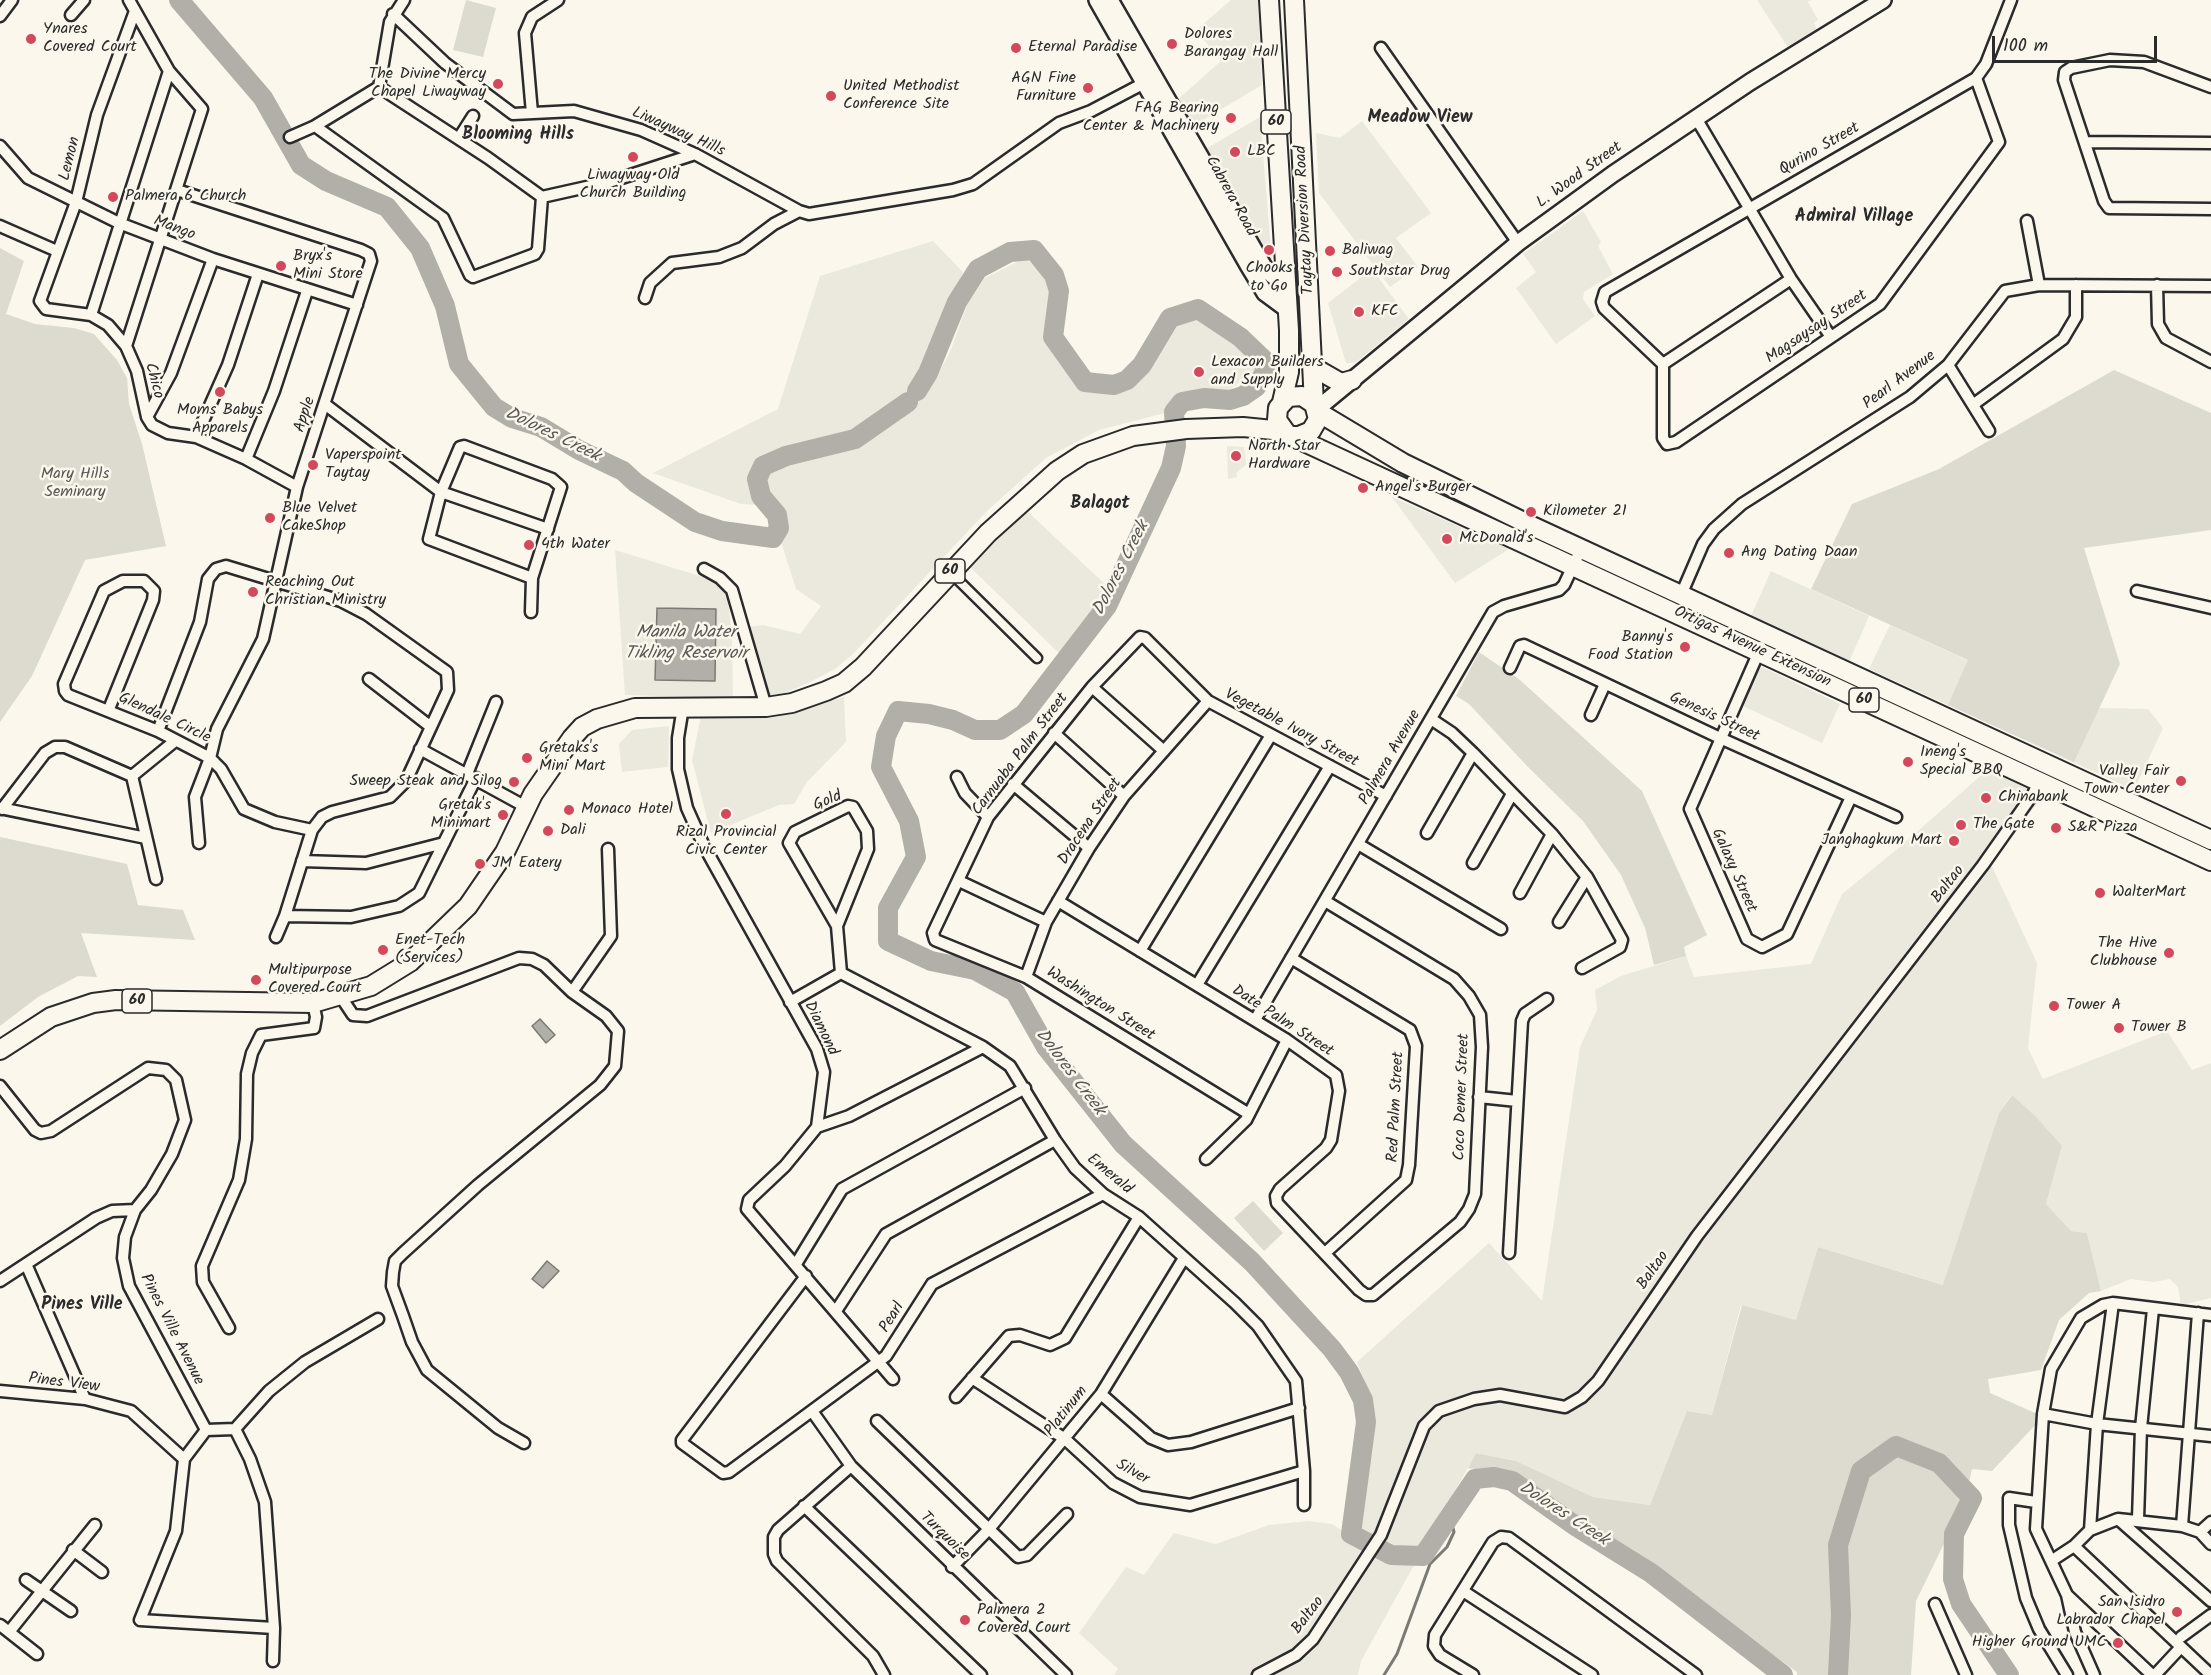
<!DOCTYPE html>
<style>
body{margin:0}
#map{position:relative;width:2211px;height:1675px;overflow:hidden;background:#fbf7ec;font-family:Kalam,sans-serif}
canvas{display:block}
.scale{position:absolute;left:1992px;top:36px;width:165px;height:27px;box-sizing:border-box;border:3px solid #2b2b2b;border-top:0;padding-left:8px;font-size:18px;line-height:21px;white-space:nowrap;color:#2b2b2b;-webkit-text-stroke:4px #fbf7ec;paint-order:stroke}
</style>
<div id="map">
<canvas width="2211" height="1675"></canvas>
<div class="scale">100 m</div>
</div>
<script>
const ctx = document.querySelector('canvas').getContext('2d');
ctx.lineJoin = 'round';
function fillPath(path, color) { ctx.fillStyle = color; ctx.fill(path, 'evenodd'); }
const shape = rows => new Path2D(rows.map(r => 'M' + r).join(''));
function strokePath(path, color, width, dash) { ctx.strokeStyle = color; ctx.lineWidth = width; ctx.lineCap = dash ? 'butt' : 'round'; ctx.setLineDash(dash || []); ctx.stroke(path); }
function drawText(font, color, halo, rows, align = 'center') {
  ctx.font = font + ' Kalam,sans-serif'; ctx.lineWidth = 5; ctx.setLineDash([]); ctx.textBaseline = 'middle'; ctx.strokeStyle = halo; ctx.fillStyle = color; for (const [text, x, y, turn = 0] of rows) {
    ctx.save(); ctx.translate(x, y); ctx.rotate((+turn || 0) * Math.PI / 180); ctx.textAlign = isNaN(turn) ? turn : align; if (halo) ctx.strokeText(text, 0, 0); ctx.fillText(text, 0, 0); ctx.restore();
  }
}
const built = shape([
 [1231,0,1258,0,1262,85,1191,127,1176,101,1221,61,1196,30],
 [1757,0,1811,0,1808,2,1818,20,1814,23,1818,32,1789,49],
 [1260,117,1272,261,1268,262,1204,150],
 [1362,121,1431,213,1396,238,1418,267,1390,287,1319,193,1316,133,1340,138],
 [1583,211,1601,242,1598,246,1613,274,1584,292,1583,299,1595,316,1556,344,1516,288,1536,272,1523,254],
 [933,241,963,272,925,372,913,386,926,396,950,352,967,305,985,278,1025,258,1047,274,1051,289,1046,341,1084,388,1105,394,1121,389,1139,376,1167,341,1172,324,1179,318,1195,316,1229,337,1254,357,1261,367,1222,395,1187,393,1172,402,1165,413,1099,430,1046,458,986,512,853,654,835,669,812,681,785,693,765,696,747,627,763,625,800,634,821,606,796,589,782,545,780,506,741,504,653,473,778,409,820,276],
 [1372,269,1409,319,1355,363,1346,363,1328,303],
 [1227,446,1244,447,1246,465,1236,473,1237,477,1228,479],
 [1392,497,1447,521,1509,549,1455,583],
 [1027,511,1107,586,1095,612,1063,657,970,567],
 [615,550,726,584,732,636,733,698,625,695],
 [1771,571,1869,616,1849,662,1751,616],
 [1890,625,1969,661,1948,705,1869,669],
 [2002,663,2099,708,2148,709,2163,728,2134,790,1976,718],
 [1760,666,1840,704,1822,743,1743,706],
 [844,697,846,742,807,782,794,804,779,805,711,833,692,760,701,716,776,717],
 [669,726,668,767,622,772,619,744,632,730],
 [1987,770,2044,795,1990,862,2037,963,2028,1048,2043,1079,2167,1031,2192,1070,2211,1063,2211,1298,2181,1305,2178,1287,2170,1279,2153,1282,2131,1279,2101,1291,2087,1233,2071,1231,2046,1204,2062,1146,2011,1095,1999,1113,1944,1285,1818,1247,1796,1320,1741,1305,1712,1415,1687,1411,1650,1505,1593,1497,1516,1461,1476,1453,1361,1661,1358,1675,1114,1675,1118,1669,1079,1633,1126,1567,1144,1575,1174,1533,1216,1544,1269,1525,1308,1521,1332,1524,1353,1538,1371,1412,1368,1390,1357,1362,1489,1243,1542,1301,1580,1047,1597,1010,1595,990,1621,976,1686,956,1694,977,1811,964,1842,894,1901,846]
]);
const green = shape([
 [466,0,496,8,483,57,453,50],
 [0,248,24,261,6,314,35,324,74,328,94,334,117,360,127,378,129,404,142,444,166,546,85,560,32,676,0,722],
 [2114,370,2211,413,2211,530,2084,548,2120,664,2074,762,1948,705,1968,660,1811,589,1852,504,1939,469],
 [1479,652,1520,680,1642,791,1707,935,1684,947,1686,956,1654,965,1645,928,1621,875,1583,821,1528,767,1469,704,1456,696],
 [0,837,127,864,138,905,183,910,195,940,81,933,97,977,78,976,38,997,0,1026],
 [2012,1095,2035,1116,2062,1146,2046,1204,2071,1231,2087,1233,2101,1291,2089,1293,2059,1320,2041,1370,1988,1379,1990,1393,2035,1413,2040,1420,1992,1471,1972,1469,1965,1501,1916,1601,1911,1675,1797,1675,1797,1672,1605,1533,1505,1474,1468,1468,1476,1453,1516,1461,1593,1497,1650,1505,1687,1411,1712,1415,1742,1305,1796,1320,1818,1247,1943,1285,1999,1113],
 [1253,1201,1283,1233,1264,1251,1234,1218]
]);
const water = shape([
 [657,608,716,609,715,681,655,680,657,608],
 [540,1019,555,1035,546,1043,532,1026,540,1019],
 [547,1261,559,1271,543,1288,532,1279,547,1261]
]);
const stream = shape([
 [1384,1675,1397,1654,1430,1564,1447,1547,1454,1532,1450,1517]
]);
const river = shape([
 [179,0,263,98,301,165,326,181,387,207,420,248,445,306,459,364,494,407,512,418,541,427,579,450,623,471,636,483,695,522,722,531,773,538,779,528,777,515,761,496,757,479,763,466,786,456,855,439,908,402],
 [917,391,928,373,957,302,978,269,1010,252,1034,250,1054,275,1059,291,1053,337,1085,382,1114,385,1127,380,1142,365,1170,318,1198,309,1240,337,1264,360,1265,372,1256,387,1243,396,1230,400,1204,398,1182,402,1174,412,1176,446,1171,468,1107,606,1024,714,1000,730,975,730,953,720,929,714,898,711,886,736,881,767,909,821,916,857,888,908,888,941,931,961,975,970,1015,992,1046,1047,1123,1144,1252,1262,1332,1349,1349,1372,1363,1400,1366,1422,1351,1534,1391,1555,1423,1556,1475,1479,1494,1477,1512,1481,1577,1527,1651,1573,1783,1675],
 [1838,1675,1841,1615,1838,1545,1861,1471,1896,1446,1939,1463,1972,1498,1954,1534,1953,1579,1961,1604,2009,1675]
]);
const pedestrian = shape([
 [950,572,1037,658]
]);
const minor = shape([
 [135,11,97,115,76,202,40,301,46,309,91,315,108,325,126,346,137,371,147,417,152,425,168,433,196,437,246,459,297,487],
 [393,14,445,63,513,114,574,111,641,130,695,154,799,211,809,214,953,190,973,184,1059,123,1091,111,1150,80],
 [71,15,84,0],
 [0,16,12,0],
 [1381,48,1518,243],
 [1976,78,1999,142,1880,304,1676,442,1667,444,1663,438,1663,364,1604,308,1602,302,1605,292,1976,78,1986,64,2011,0],
 [379,87,488,158,542,197],
 [2211,87,2144,62,2110,60,2071,68,2065,72,2064,80,2104,201,2109,208,2211,209],
 [532,113,525,33,532,17,558,0],
 [1696,118,1791,279,1831,337],
 [315,126,443,218,470,275,473,277,535,254,538,249,542,197],
 [290,137,315,126,379,87,390,22,404,0],
 [459,138,473,116],
 [2085,142,2211,143],
 [0,146,28,178,119,223,213,259,357,305],
 [177,190,361,250,369,254,371,261,297,487,263,639,217,729,210,758,195,797,199,843],
 [542,197,609,182,695,154],
 [2027,221,2039,285],
 [0,226,57,251],
 [2157,285,2158,324,2166,338,2211,362],
 [645,298,650,283,672,263,719,257,742,248,774,224,799,211],
 [91,315,169,71],
 [126,346,202,109,169,71,129,0],
 [1663,364,1791,279],
 [1948,365,1989,431],
 [1974,404,2063,339,2076,317,2076,285],
 [326,405,441,492,548,529],
 [147,417,171,373,213,259],
 [196,437,228,365,258,274],
 [246,459,274,391,307,291],
 [704,569,720,578,732,590,766,707],
 [2137,591,2211,608],
 [1681,595,1703,544,1714,529,1742,504,1910,397,1948,365,2005,291,2039,285,2211,286],
 [531,612,532,578,561,487,552,479,464,446,460,447,441,492,429,539,532,578],
 [1761,647,1690,809,1747,939,1762,947,1787,934,1851,797],
 [1510,668,1520,646,1524,645,1720,738,1896,817],
 [369,679,431,727],
 [1092,687,1164,751],
 [683,707,678,738,678,769,687,808,704,846,817,1049,824,1072,817,1127,785,1166,749,1200,747,1209,893,1379],
 [109,709,153,600,154,591,144,581,123,581,104,591,64,684,65,691,68,695,158,731,210,758,221,769,244,809,275,822,312,830],
 [1591,715,1605,684],
 [1431,719,1452,733,1473,753,1552,834,1587,877,1622,940,1620,947,1582,968],
 [158,731,200,622,208,579,216,569,226,566,341,601,366,614,447,672,448,690,406,781,390,797,332,812,322,817,312,830,285,916,276,937],
 [1054,733,1124,796],
 [420,749,526,807],
 [467,774,496,702],
 [132,776,156,879],
 [957,777,965,793,988,817],
 [1013,784,1089,848],
 [0,808,146,838],
 [2,809,45,753,55,747,65,747,132,776,175,741],
 [1427,833,1473,753],
 [1358,844,1501,929],
 [302,861,366,863,444,843],
 [1473,863,1512,794],
 [959,881,1046,922],
 [1520,893,1552,834],
 [1058,901,1287,1040,1336,1075,1339,1091,1331,1140,1326,1148,1280,1189,1276,1196,1277,1203,1359,1290,1366,1295,1373,1295,1460,1222,1469,1209,1475,1194,1482,1047,1480,1015,1469,996,1454,979,1325,901],
 [285,916,351,917,399,906,419,893,476,778],
 [1559,922,1587,877],
 [837,926,789,843,795,832,848,806,853,807,867,831,868,849,837,926,841,973],
 [1140,951,1271,735],
 [1291,958,1410,1030,1416,1046,1409,1165,1406,1180,1325,1253],
 [1026,977,1046,922,1089,848,1124,796,1208,701],
 [1197,985,1330,766],
 [572,992,611,936,608,849],
 [341,997,353,1015,367,1016,519,958,532,959,544,965,572,992,606,1016,618,1031,615,1066,600,1085,478,1185,403,1253,395,1261,393,1272,392,1286,403,1316,412,1342,427,1370,498,1428,524,1443],
 [790,1002,841,973,983,1047,1010,1066,1055,1140,1075,1168,1103,1194,1139,1217,1235,1303,1258,1326,1296,1381,1304,1471,1304,1505],
 [1255,1020,1493,612,1504,606,1559,590,1564,585,1581,549],
 [0,1086,35,1130,41,1133,51,1131,148,1068,166,1070,176,1080,185,1120,172,1154,151,1190,135,1210,125,1237,123,1258,129,1286,206,1430],
 [1479,1097,1517,1101],
 [1249,1114,1026,977,935,940,933,933,988,817,1092,687,1140,637,1145,638,1208,701,1386,796],
 [817,1127,849,1116,983,1047],
 [1206,1159,1246,1120,1287,1040],
 [1509,1253,1522,1021,1525,1014,1547,999],
 [26,1264,85,1399],
 [796,1264,842,1189,1025,1088],
 [806,1276,682,1440,682,1443,723,1473,729,1472,886,1356,932,1284,1103,1194],
 [0,1281,96,1218,112,1211,135,1210],
 [836,1311,886,1234,1055,1140],
 [229,1328,203,1282,202,1266,239,1180,246,1139,247,1074,252,1053,261,1035,314,1028,316,1017,313,1003],
 [972,1378,1065,1439,1113,1483,1140,1497,1190,1505,1304,1471],
 [0,1391,85,1399,131,1411,184,1459,176,1531,140,1620,274,1628],
 [1101,1394,1151,1438,1168,1445,1191,1442,1299,1408],
 [956,1397,1009,1336,1020,1335,1050,1345,1065,1338,1139,1217],
 [812,1411,851,1466,1066,1675],
 [2043,1414,2097,1424,2211,1436],
 [877,1421,1018,1557,1027,1555,1067,1514],
 [235,1429,250,1459,265,1502,274,1628,273,1661],
 [235,1429,269,1391,305,1362,378,1319],
 [206,1430,235,1429],
 [184,1459,206,1430],
 [851,1466,778,1530,774,1537,774,1554,777,1561,873,1656,884,1675],
 [2036,1502,2009,1498,2009,1525,2026,1598,2039,1629,2067,1675],
 [804,1506,981,1675],
 [2118,1519,2211,1601],
 [2138,1519,2141,1428,2153,1309],
 [2182,1526,2198,1313],
 [2090,1530,2097,1424,2113,1303],
 [2200,1532,2211,1522],
 [2074,1546,2211,1675],
 [73,1550,102,1572],
 [2051,1561,2074,1546,2090,1530,2118,1519,2182,1526,2200,1532,2211,1544],
 [952,1567,989,1529,1101,1394,1184,1258],
 [26,1580,71,1611],
 [1463,1591,1592,1675],
 [2067,1595,2152,1675],
 [1935,1604,1966,1675],
 [0,1625,37,1654],
 [9,1632,95,1525],
 [2181,1637,2211,1615],
 [1258,1675,1296,1655,1313,1639,1381,1535,1424,1426,1439,1411,1474,1399,1500,1395,1565,1407,1582,1397,1598,1381,1697,1236,1983,865,2033,794,2039,782],
 [1473,1675,1440,1655,1434,1646,1435,1635,1493,1542,1501,1537,1509,1538,1696,1675],
 [2094,1675,2075,1632,2067,1595,2036,1529,2043,1414,2051,1369,2081,1318,2103,1305,2113,1303,2211,1315],
 [2155,1675,2181,1647]
]);
const secondary = shape([
 [1097,0,1248,265,1265,293,1288,310],
 [1110,0,1264,267,1273,276,1286,279],
 [1317,409,1518,243,1613,174,1750,82,1883,0]
]);
const primary = shape([
 [1269,0,1289,330,1289,372,1282,402],
 [1294,0,1314,404],
 [1313,367,1341,383,1352,380],
 [1318,412,1403,463,1534,527,2211,840],
 [1292,436,1299,436,1311,431,1318,419,1314,404,1302,396,1288,397,1278,408,1277,420,1287,434,2211,861],
 [0,1050,51,1017,93,1003,116,1000,313,1003,371,986,410,962,468,906,505,852,533,794,572,738,582,727,597,719,635,708,766,707,792,703,826,691,844,683,863,667,988,533,1057,471,1083,454,1133,436,1186,429,1243,427,1283,431]
]);
const markers = [
 [31,39,6,"#d1495b"],
 [1172,44,6,"#d1495b"],
 [1016,48,6,"#d1495b"],
 [498,84,6,"#d1495b"],
 [1088,88,6,"#d1495b"],
 [831,96,6,"#d1495b"],
 [1231,118,6,"#d1495b"],
 [1235,152,6,"#d1495b"],
 [633,157,6,"#d1495b"],
 [113,197,6,"#d1495b"],
 [1269,250,6,"#d1495b"],
 [1330,251,6,"#d1495b"],
 [281,266,6,"#d1495b"],
 [1337,272,6,"#d1495b"],
 [1359,312,6,"#d1495b"],
 [1199,372,6,"#d1495b"],
 [220,392,6,"#d1495b"],
 [1236,456,6,"#d1495b"],
 [313,465,6,"#d1495b"],
 [1363,488,6,"#d1495b"],
 [1531,512,6,"#d1495b"],
 [270,518,6,"#d1495b"],
 [1447,539,6,"#d1495b"],
 [529,545,6,"#d1495b"],
 [1729,553,6,"#d1495b"],
 [253,592,6,"#d1495b"],
 [1685,647,6,"#d1495b"],
 [527,758,6,"#d1495b"],
 [1908,762,6,"#d1495b"],
 [2181,781,6,"#d1495b"],
 [514,782,6,"#d1495b"],
 [1986,798,6,"#d1495b"],
 [569,810,6,"#d1495b"],
 [726,814,6,"#d1495b"],
 [503,815,6,"#d1495b"],
 [1961,825,6,"#d1495b"],
 [2056,828,6,"#d1495b"],
 [548,831,6,"#d1495b"],
 [1954,841,6,"#d1495b"],
 [480,864,6,"#d1495b"],
 [2100,893,6,"#d1495b"],
 [383,950,6,"#d1495b"],
 [2169,953,6,"#d1495b"],
 [256,980,6,"#d1495b"],
 [2054,1006,6,"#d1495b"],
 [2119,1028,6,"#d1495b"],
 [2177,1612,6,"#d1495b"],
 [965,1620,6,"#d1495b"],
 [2118,1643,6,"#d1495b"]
];
const shields = [
 [1276,122,30],
 [950,571,30],
 [1864,700,30],
 [137,1001,30]
];
const shieldNames = [
 ["60",1276,122],
 ["60",950,571],
 ["60",1864,700],
 ["60",137,1001]
];
const poiNames = [
 ["Ynares",43,30],
 ["Covered Court",43,48],
 ["Dolores",1184,35],
 ["Barangay Hall",1184,53],
 ["Eternal Paradise",1028,48],
 ["The Divine Mercy",486,75,"right"],
 ["Chapel Liwayway",486,93,"right"],
 ["AGN Fine",1076,79,"right"],
 ["Furniture",1076,97,"right"],
 ["United Methodist",843,87],
 ["Conference Site",843,105],
 ["FAG Bearing",1219,109,"right"],
 ["Center & Machinery",1219,127,"right"],
 ["LBC",1247,152],
 ["Liwayway Old",633,176,"center"],
 ["Church Building",633,194,"center"],
 ["Palmera 6 Church",125,197],
 ["Baliwag",1342,251],
 ["Bryx's",293,257],
 ["Mini Store",293,275],
 ["Chooks",1269,269,"center"],
 ["to Go",1269,287,"center"],
 ["Southstar Drug",1349,272],
 ["KFC",1371,312],
 ["Lexacon Builders",1211,363],
 ["and Supply",1211,381],
 ["Moms Babys",220,411,"center"],
 ["Apparels",220,429,"center"],
 ["North Star",1248,447],
 ["Hardware",1248,465],
 ["Vaperspoint",325,456],
 ["Taytay",325,474],
 ["Angel's Burger",1375,488],
 ["Blue Velvet",282,509],
 ["CakeShop",282,527],
 ["Kilometer 21",1543,512],
 ["McDonald's",1459,539],
 ["4th Water",541,545],
 ["Ang Dating Daan",1741,553],
 ["Reaching Out",265,583],
 ["Christian Ministry",265,601],
 ["Banny's",1673,638,"right"],
 ["Food Station",1673,656,"right"],
 ["Gretaks's",539,749],
 ["Mini Mart",539,767],
 ["Ineng's",1920,753],
 ["Special BBQ",1920,771],
 ["Valley Fair",2169,772,"right"],
 ["Town Center",2169,790,"right"],
 ["Sweep Steak and Silog",502,782,"right"],
 ["Chinabank",1998,798],
 ["Gretak's",491,806,"right"],
 ["Minimart",491,824,"right"],
 ["Monaco Hotel",581,810],
 ["The Gate",1973,825],
 ["S&R Pizza",2068,828],
 ["Dali",560,831],
 ["Rizal Provincial",726,833,"center"],
 ["Civic Center",726,851,"center"],
 ["Janghagkum Mart",1942,841,"right"],
 ["JM Eatery",492,864],
 ["WalterMart",2112,893],
 ["Enet-Tech",395,941],
 ["(Services)",395,959],
 ["The Hive",2157,944,"right"],
 ["Clubhouse",2157,962,"right"],
 ["Multipurpose",268,971],
 ["Covered Court",268,989],
 ["Tower A",2066,1006],
 ["Tower B",2131,1028],
 ["San Isidro",2165,1603,"right"],
 ["Labrador Chapel",2165,1621,"right"],
 ["Palmera 2",977,1611],
 ["Covered Court",977,1629],
 ["Higher Ground UMC",2106,1643,"right"]
];
const streetNames = [
 ["Liwayway Hills",678,133,24],
 ["Qurino Street",1820,150,-30],
 ["Lemon",71,159,-76],
 ["L. Wood Street",1580,176,-36],
 ["Cabrera Road",1230,197,61],
 ["Taytay Diversion Road",1306,220,-93],
 ["Mango",174,229,21],
 ["Magsaysay Street",1817,328,-34],
 ["Chico",153,381,75],
 ["Pearl Avenue",1900,381,-37],
 ["Apple",306,415,-71],
 ["Ortigas Avenue Extension",1752,648,25],
 ["Genesis Street",1714,718,25],
 ["Glendale Circle",164,719,25],
 ["Vegetable Ivory Street",1291,729,28],
 ["Carnuaba Palm Street",1021,755,-53],
 ["Palmera Avenue",1391,758,-60],
 ["Gold",828,802,-22],
 ["Dracena Street",1091,822,-56],
 ["Galaxy Street",1733,871,66],
 ["Baltao",1949,885,-52],
 ["Washington Street",1100,1005,32],
 ["Date Palm Street",1282,1022,33],
 ["Diamond",820,1029,64],
 ["Coco Demer Street",1463,1097,-88],
 ["Red Palm Street",1397,1107,-87],
 ["Emerald",1109,1175,40],
 ["Baltao",1654,1271,-55],
 ["Pearl",893,1318,-58],
 ["Pines Ville Avenue",171,1330,63],
 ["Pines View",64,1384,7],
 ["Platinum",1067,1412,-52],
 ["Silver",1132,1473,29],
 ["Turquoise",944,1537,44],
 ["Baltao",1309,1616,-53]
];
const parkNames = [
 ["Mary Hills",75,475],
 ["Seminary",75,493]
];
const neighbourhoodNames = [
 ["Meadow View",1420,119],
 ["Blooming Hills",518,136],
 ["Admiral Village",1854,218],
 ["Balagot",1100,505],
 ["Pines Ville",82,1306]
];
const waterNames = [
 ["Dolores Creek",552,436,26],
 ["Dolores Creek",1122,569,-63],
 ["Manila Water",686,634],
 ["Tikling Reservoir",686,655],
 ["Dolores Creek",1069,1073,53],
 ["Dolores Creek",1563,1515,33]
];
fillPath(built, '#ebe8de');
fillPath(green, '#dddad0');
fillPath(water, '#b1afa7');
strokePath(water, '#7b7a75', 1.5);
strokePath(stream, '#7b7a75', 3);
strokePath(river, '#b1afa7', 20);
strokePath(pedestrian, '#2b2b2b', 13);
strokePath(minor, '#2b2b2b', 15);
strokePath(secondary, '#2b2b2b', 20);
strokePath(primary, '#2b2b2b', 22);
strokePath(pedestrian, '#fbf7ec', 8);
strokePath(minor, '#fbf7ec', 10);
strokePath(secondary, '#fbf7ec', 15);
strokePath(primary, '#fbf7ec', 18);
for (const [x, y, r, color] of markers) { const dot = new Path2D(); dot.arc(x, y, r, 0, 2 * Math.PI); ctx.fillStyle = color; ctx.fill(dot); strokePath(dot, '#fbf7ec', 2); }
for (const [x, y, w] of shields) { const box = new Path2D(); box.roundRect(x - w / 2, y - 12, w, 24, 4.5); ctx.fillStyle = '#fbf7ec'; ctx.fill(box); strokePath(box, '#2b2b2b', 1.5); }
drawText('bold 15px', '#2b2b2b', null, shieldNames);
drawText('16px', '#2b2b2b', '#fbf7ec', poiNames, 'left');
drawText('16px', '#2b2b2b', '#fbf7ec', streetNames);
drawText('16px', '#585754', '#fbf7ec', parkNames);
drawText('bold 18px', '#2b2b2b', '#fbf7ec', neighbourhoodNames);
drawText('italic 18px', '#5a5956', '#fbf7ec', waterNames);
</script>
